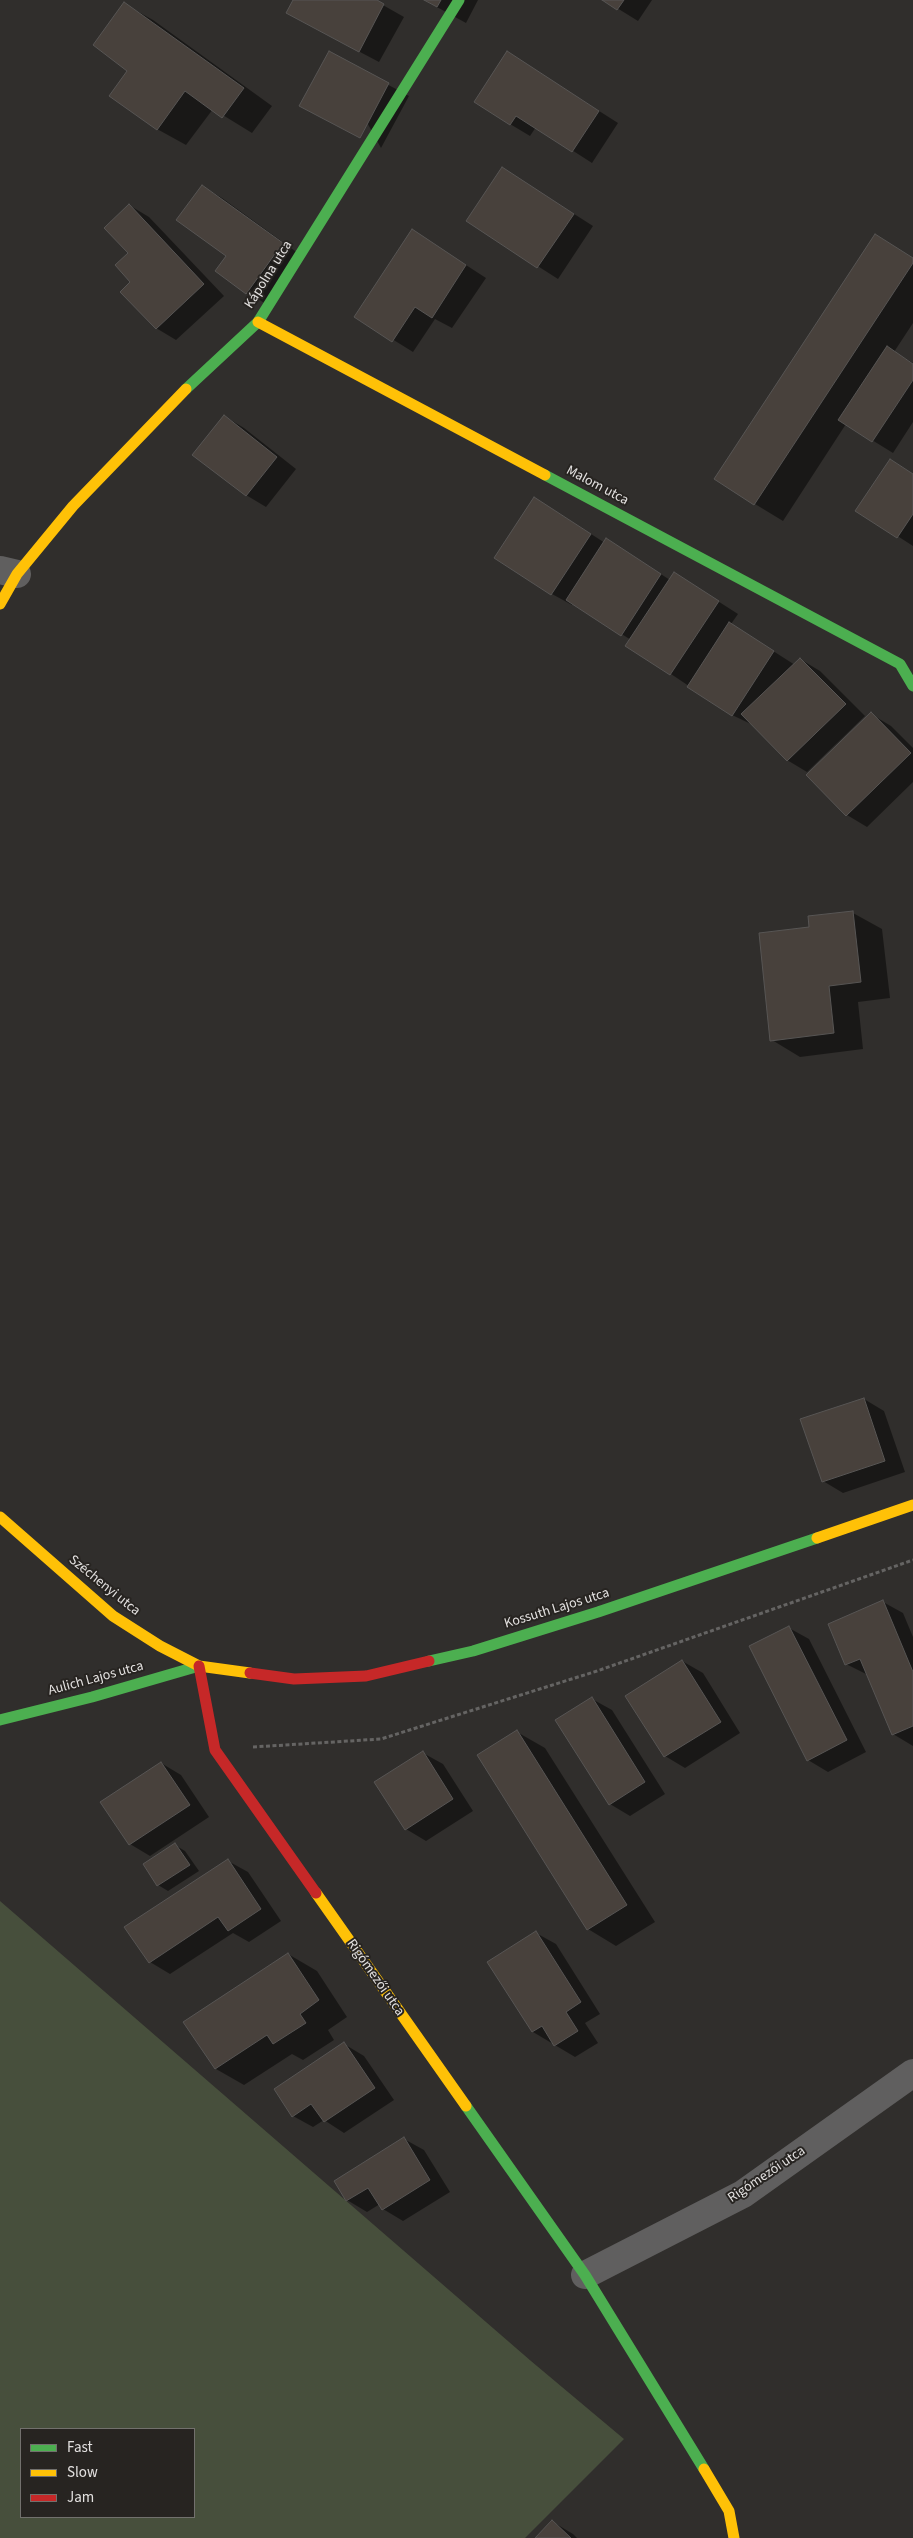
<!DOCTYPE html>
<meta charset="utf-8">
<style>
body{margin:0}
#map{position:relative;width:913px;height:2538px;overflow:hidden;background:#302e2c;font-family:"Source Sans 3",sans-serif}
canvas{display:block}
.legend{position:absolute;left:20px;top:2428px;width:175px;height:90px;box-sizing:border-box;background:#272421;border:1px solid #72706d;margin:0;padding:6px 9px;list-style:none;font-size:15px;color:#e3e1e0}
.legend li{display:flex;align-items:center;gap:10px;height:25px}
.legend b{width:25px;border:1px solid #72706d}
</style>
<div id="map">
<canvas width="913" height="2538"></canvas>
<ul class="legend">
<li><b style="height:6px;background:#4caf50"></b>Fast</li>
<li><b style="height:6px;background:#ffc107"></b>Slow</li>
<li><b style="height:6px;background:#c62828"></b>Jam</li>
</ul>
</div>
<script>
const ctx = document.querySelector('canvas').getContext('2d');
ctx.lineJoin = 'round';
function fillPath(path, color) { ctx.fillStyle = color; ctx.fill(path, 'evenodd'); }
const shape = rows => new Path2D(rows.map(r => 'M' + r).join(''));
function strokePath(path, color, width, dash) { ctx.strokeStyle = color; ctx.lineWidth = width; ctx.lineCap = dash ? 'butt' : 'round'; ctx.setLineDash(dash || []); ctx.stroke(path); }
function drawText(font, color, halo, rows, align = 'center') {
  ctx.font = font + ' "Source Sans 3",sans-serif'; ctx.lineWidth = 4; ctx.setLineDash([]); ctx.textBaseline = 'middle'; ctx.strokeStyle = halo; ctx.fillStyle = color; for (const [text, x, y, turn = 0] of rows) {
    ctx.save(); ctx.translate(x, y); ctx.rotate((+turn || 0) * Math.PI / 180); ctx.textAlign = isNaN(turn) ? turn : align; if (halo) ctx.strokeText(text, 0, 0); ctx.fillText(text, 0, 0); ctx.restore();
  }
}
const green = shape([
 [0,1901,531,2361,624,2439,525,2538,0,2538],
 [21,2429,194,2429,194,2517,21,2517]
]);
const shadow = shape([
 [294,0,374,0,404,17,379,62,307,24],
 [424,0,478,0,466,23],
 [604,0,652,0,638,21],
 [124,4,153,20,272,106,252,133,213,109,186,145,157,129,129,70],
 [329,53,409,96,381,148],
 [508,53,618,123,592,163,536,127,530,136,510,124],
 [502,168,593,226,558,279,467,221],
 [202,186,222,198,302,256,267,305,217,271,227,256],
 [129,205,149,217,224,296,176,340,156,328,132,282],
 [412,230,486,278,452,328,435,319,413,352,355,316],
 [875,235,913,258,913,323,894,352,913,363,913,422,893,453,846,424,783,521,755,504],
 [224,416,244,428,296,469,266,507,246,495],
 [890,460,913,474,913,546,857,510],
 [554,510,605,543,627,552,670,580,674,573,738,614,731,624,795,665,800,659,820,671,865,716,807,772,787,760,753,725,732,715,671,674,631,640,573,603,572,605,552,594],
 [871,714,891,726,913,748,913,782,867,827,847,815],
 [853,913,882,929,890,998,858,1002,863,1049,800,1057,772,1040,810,928],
 [864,1399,884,1411,905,1472,843,1493,823,1481],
 [883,1602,903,1613,913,1637,913,1746,893,1734,868,1675,846,1664],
 [789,1628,809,1639,866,1752,828,1772,808,1760],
 [682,1661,703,1673,740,1733,685,1768,665,1756,627,1696],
 [592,1699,612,1710,665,1794,630,1816,610,1804],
 [517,1732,545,1748,655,1922,616,1946,588,1929],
 [423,1753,443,1764,473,1811,426,1841,406,1829],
 [161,1763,181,1775,209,1817,150,1856,130,1844,102,1802],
 [175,1845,185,1851,199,1871,168,1891,158,1885],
 [228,1861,248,1872,281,1921,249,1942,233,1933,170,1974,150,1962],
 [536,1933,556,1944,600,2014,585,2023,598,2043,575,2057,533,2032,489,1962],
 [288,1954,317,1971,347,2017,328,2030,334,2040,303,2060,292,2054,244,2085,216,2069],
 [344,2044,364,2056,394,2100,344,2133,324,2120,313,2127,293,2116],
 [404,2139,424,2150,450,2192,403,2221,383,2209,380,2204,367,2212,347,2200,335,2182],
 [553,2522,573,2534,577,2538,537,2538]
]);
const building = shape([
 [293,0,377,0,384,4,359,52,286,13,293,0],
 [424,0,441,0,437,7,424,0],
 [602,0,624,0,617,10,602,0],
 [124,2,244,88,222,118,185,91,157,130,109,96,127,71,93,45,124,2],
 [329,51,389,83,360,138,299,106,329,51],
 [507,51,599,111,572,152,516,116,510,125,474,102,507,51],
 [502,167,574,214,537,268,466,221,502,167],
 [202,185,283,243,246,294,215,271,226,256,176,220,202,185],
 [129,204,204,284,156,329,120,292,130,282,115,265,128,253,104,228,129,204],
 [412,229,466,265,432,318,415,307,392,342,354,317,412,229],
 [875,234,913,258,913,263,754,505,714,479,875,234],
 [887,346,913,364,913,380,872,442,838,420,887,346],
 [224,415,277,457,246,496,192,455,224,415],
 [890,459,913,474,913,514,897,538,855,511,890,459],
 [534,497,591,534,551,595,494,558,534,497],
 [606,538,661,574,621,636,566,600,606,538],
 [674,572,719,601,670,675,625,646,674,572],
 [729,622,774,651,732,716,687,687,729,622],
 [800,658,846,704,787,761,741,714,800,658],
 [871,712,911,753,846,816,806,775,871,712],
 [853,911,861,982,829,986,834,1033,770,1041,759,933,809,927,808,916,853,911],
 [864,1398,885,1461,822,1482,800,1419,864,1398],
 [883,1600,913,1672,913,1726,892,1735,860,1659,845,1665,828,1624,883,1600],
 [789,1626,847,1740,807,1761,749,1646,789,1626],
 [682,1660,721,1722,664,1757,625,1696,682,1660],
 [592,1697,645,1782,609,1805,555,1720,592,1697],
 [517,1730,627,1905,587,1930,477,1755,517,1730],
 [423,1751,453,1799,405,1830,374,1782,423,1751],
 [161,1762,190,1805,129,1845,100,1802,161,1762],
 [175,1843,190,1865,157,1886,143,1864,175,1843],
 [228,1859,261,1909,228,1931,218,1917,149,1963,124,1927,228,1859],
 [536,1931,581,2002,566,2012,578,2031,554,2046,542,2026,532,2032,487,1962,536,1931],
 [288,1953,319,2000,300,2014,306,2023,273,2044,267,2035,215,2069,183,2022,288,1953],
 [344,2042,375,2088,324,2122,311,2104,292,2117,274,2089,344,2042],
 [404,2137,430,2180,382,2210,368,2188,346,2201,334,2181,404,2137],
 [552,2520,571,2538,535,2538,552,2520]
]);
const path = shape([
 [253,1747,381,1739,597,1671,913,1560]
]);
const street = shape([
 [0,570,17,574],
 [585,2275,743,2194,913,2073]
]);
const fast = shape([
 [186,389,258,322,459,0],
 [545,475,900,664,913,686],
 [429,1661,473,1651,598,1612,817,1538],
 [0,1720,92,1697,199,1666],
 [466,2106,585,2275,704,2469]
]);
const slow = shape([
 [258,322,545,475],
 [0,604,17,574,73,506,186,389],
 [0,1517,113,1616,160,1646,199,1666,250,1673],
 [817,1538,913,1505],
 [316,1893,466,2106],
 [704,2469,729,2511,734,2538]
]);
const jam = shape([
 [199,1666,215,1750,316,1893],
 [250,1673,294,1679,366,1676,429,1661]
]);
const streetNames = [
 ["Kápolna utca",269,275,-58],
 ["Malom utca",597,486,28],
 ["Széchenyi utca",104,1586,39],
 ["Kossuth Lajos utca",557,1609,-17],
 ["Aulich Lajos utca",96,1679,-15],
 ["Rigómezői utca",375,1978,55],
 ["Rigómezői utca",767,2175,-34]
];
fillPath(green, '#474f3c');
fillPath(shadow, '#0007');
fillPath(building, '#48413c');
strokePath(building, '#575554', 1);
strokePath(path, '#656463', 3, [4, 2.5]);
strokePath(street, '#605f5f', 28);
strokePath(fast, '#4caf50', 11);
strokePath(slow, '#ffc107', 11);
strokePath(jam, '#c62828', 11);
drawText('14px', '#e3e1e0', '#272421', streetNames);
</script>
